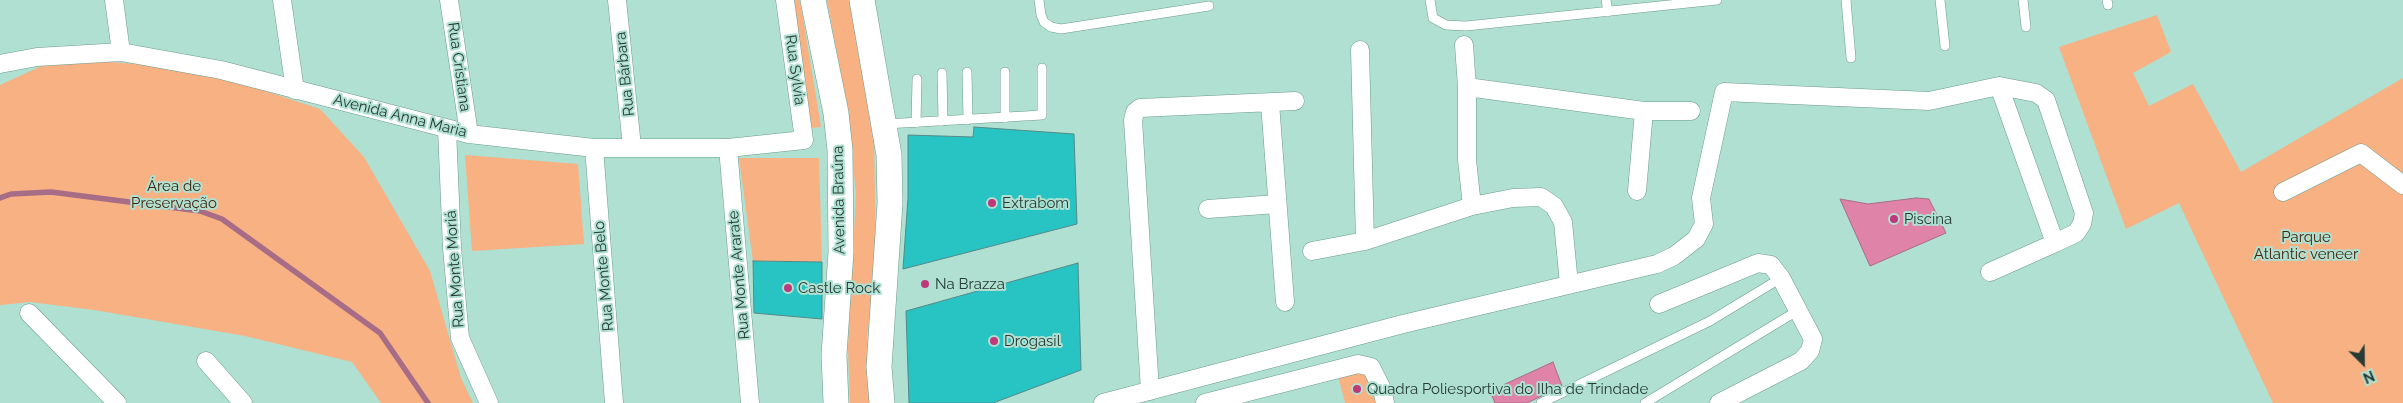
<!DOCTYPE html>
<meta charset="utf-8">
<style>
body{margin:0}
#map{position:relative;width:2403px;height:403px;overflow:hidden;background:#afe0d1;font-family:Raleway,sans-serif}
canvas{display:block}
.north{position:absolute;left:2338px;top:338px;width:50px;height:50px;-webkit-text-stroke:4px #afe0d1;paint-order:stroke;rotate:157deg;font-size:14px;font-weight:700;line-height:20px;text-align:center;color:#273b35}
.north::after{content:'';display:block;margin:auto;width:18px;height:22px;background:#273b35;clip-path:polygon(50% 0,100% 100%,50% 72%,0 100%)}
</style>
<div id="map">
<canvas width="2403" height="403"></canvas>
<div class="north">N</div>
</div>
<script>
const ctx = document.querySelector('canvas').getContext('2d');
ctx.lineJoin = 'round';
function fillPath(path, color) { ctx.fillStyle = color; ctx.fill(path, 'evenodd'); }
const shape = rows => new Path2D(rows.map(r => 'M' + r).join(''));
function strokePath(path, color, width, dash) { ctx.strokeStyle = color; ctx.lineWidth = width; ctx.lineCap = dash ? 'butt' : 'round'; ctx.setLineDash(dash || []); ctx.stroke(path); }
function drawText(font, color, halo, rows, align = 'center') {
  ctx.font = font + ' Raleway,sans-serif'; ctx.lineWidth = 4; ctx.setLineDash([]); ctx.textBaseline = 'middle'; ctx.strokeStyle = halo; ctx.fillStyle = color; for (const [text, x, y, turn = 0] of rows) {
    ctx.save(); ctx.translate(x, y); ctx.rotate((+turn || 0) * Math.PI / 180); ctx.textAlign = isNaN(turn) ? turn : align; if (halo) ctx.strokeText(text, 0, 0); ctx.fillText(text, 0, 0); ctx.restore();
  }
}
const green = shape([
 [792,0,800,0,821,127,809,128],
 [827,0,852,0,874,136,876,261,867,338,873,403,850,403,848,347,856,194,848,112],
 [2157,15,2171,52,2133,73,2149,106,2193,84,2241,172,2403,78,2403,403,2273,403,2179,203,2126,229,2059,47],
 [59,58,199,69,320,109,364,157,430,271,461,378,473,403,381,403,352,362,245,336,94,310,30,302,0,305,0,85],
 [465,155,578,164,584,244,472,251],
 [739,158,819,158,822,262,753,261],
 [1367,369,1376,403,1345,403,1338,376]
]);
const water = shape([
 [1916,198,1929,199,1946,233,1870,266,1840,199,1868,204,1916,198],
 [1553,362,1562,386,1527,403,1495,403,1490,391,1553,362]
]);
const stream = shape([
 [0,198,11,194,51,192,200,211,222,219,380,333,428,403]
]);
const building = shape([
 [974,127,1074,134,1077,224,903,269,908,198,908,135,973,137,974,127],
 [753,261,822,262,822,319,754,313,753,261],
 [1078,263,1081,370,993,403,909,403,906,311,1078,263]
]);
const lane = shape([
 [1039,0,1041,15,1044,22,1051,27,1061,29,1209,6],
 [1430,0,1433,18,1446,25,1466,26,1717,0],
 [1606,0,1608,12],
 [1846,0,1851,58],
 [1940,0,1945,46],
 [2023,0,2026,27],
 [2107,0,2108,5],
 [967,72,968,120],
 [1005,72,1005,118],
 [942,73,943,121],
 [916,123,917,79],
 [885,124,1042,115,1042,68],
 [1541,403,1710,321,1781,278],
 [1645,403,1797,311]
]);
const street = shape([
 [114,0,121,52],
 [282,0,295,90],
 [449,0,469,134],
 [617,0,632,147],
 [1464,45,1467,87,1467,160,1472,206],
 [1360,50,1365,241],
 [0,64,37,57,121,52,221,70,469,134,594,148,728,148,804,140,785,0],
 [1999,86,2036,93,2046,100,2084,213,2082,224,2076,233,2055,243],
 [1467,87,1644,111,1691,111],
 [1270,103,1285,302],
 [447,129,452,248,460,338,489,403],
 [594,148,614,403],
 [728,148,750,403],
 [1637,191,1644,111],
 [2283,192,2361,153,2403,185],
 [1208,209,1277,204],
 [1312,251,1365,241,1472,206,1513,198,1541,197,1554,206,1563,222,1569,284],
 [1659,304,1758,263,1771,265,1781,278,1813,339,1810,351,1801,361,1719,403],
 [29,313,117,403],
 [206,361,243,403],
 [1150,391,1133,120,1135,112,1140,108,1295,101],
 [1103,403,1403,324,1657,264,1674,256,1696,239,1704,224,1701,198,1724,92,1929,101,1999,86,2055,243,1990,272],
 [1205,403,1358,364,1371,367,1382,389,1385,403]
]);
const secondary = shape([
 [813,0,836,113,840,150,841,252,834,355,836,403],
 [862,0,889,155,890,203,879,367,882,403]
]);
const markers = [
 [992,203,5,"#be387a"],
 [1894,219,5,"#be387a"],
 [925,284,5,"#be387a"],
 [788,288,5,"#be387a"],
 [994,341,5,"#be387a"],
 [1357,389,5,"#be387a"]
];
const streetNames = [
 ["Rua Cristiana",459,67,82],
 ["Rua Sylvia",795,70,82],
 ["Rua Bárbara",625,74,-96],
 ["Avenida Anna Maria",400,116,14],
 ["Avenida Braúna",839,200,-91],
 ["Rua Monte Moriá",455,269,-94],
 ["Rua Monte Ararate",739,275,-95],
 ["Rua Monte Belo",604,276,-95]
];
const parkNames = [
 ["Área de",174,186],
 ["Preservação",174,203],
 ["Parque",2306,237],
 ["Atlantic veneer",2306,254]
];
const poiNames = [
 ["Extrabom",1002,203],
 ["Piscina",1904,219],
 ["Na Brazza",935,284],
 ["Castle Rock",798,288],
 ["Drogasil",1004,341],
 ["Quadra Poliesportiva do Ilha de Trindade",1367,389]
];
fillPath(green, '#f7b183');
fillPath(water, '#df83a9');
strokePath(water, '#a86d86', 1);
strokePath(stream, '#a86d86', 5.5);
fillPath(building, '#28c3c3');
strokePath(building, '#558988', 1);
strokePath(lane, '#6c9b8d', 10);
strokePath(street, '#6c9b8d', 19);
strokePath(secondary, '#6c9b8d', 26);
strokePath(lane, '#fff', 9);
strokePath(street, '#fff', 18);
strokePath(secondary, '#fff', 25);
for (const [x, y, r, color] of markers) { const dot = new Path2D(); dot.arc(x, y, r, 0, 2 * Math.PI); ctx.fillStyle = color; ctx.fill(dot); strokePath(dot, '#afe0d1', 2); }
drawText('15px', '#273b35', '#afe0d1', streetNames);
drawText('15px', '#46260e', '#afe0d1', parkNames);
drawText('15px', '#273b35', '#afe0d1', poiNames, 'left');
</script>
